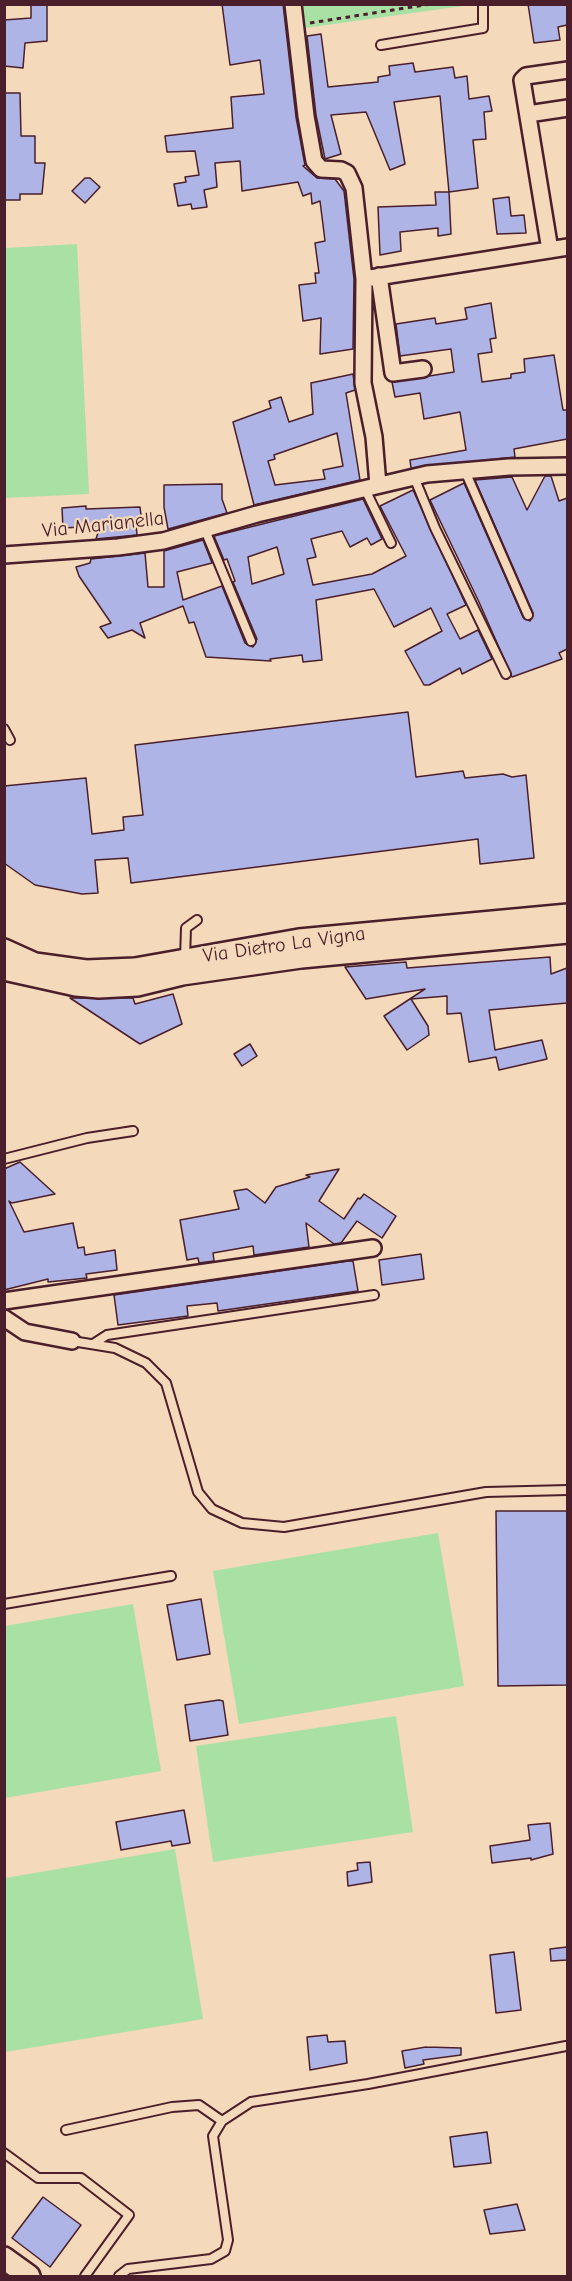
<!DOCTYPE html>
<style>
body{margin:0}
#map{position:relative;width:572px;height:2281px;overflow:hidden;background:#f4d9bb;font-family:"Comic Neue",sans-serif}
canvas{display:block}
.frame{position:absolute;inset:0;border:6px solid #4a1f2b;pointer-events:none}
</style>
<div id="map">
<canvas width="572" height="2281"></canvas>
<div class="frame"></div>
</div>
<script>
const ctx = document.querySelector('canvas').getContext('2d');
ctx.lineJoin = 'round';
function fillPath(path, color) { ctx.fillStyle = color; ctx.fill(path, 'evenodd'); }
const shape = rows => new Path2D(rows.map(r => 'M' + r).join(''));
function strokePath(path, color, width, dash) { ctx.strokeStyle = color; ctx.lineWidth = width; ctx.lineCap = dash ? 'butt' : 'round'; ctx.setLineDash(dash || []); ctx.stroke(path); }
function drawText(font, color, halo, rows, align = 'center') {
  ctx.font = font + ' "Comic Neue",sans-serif'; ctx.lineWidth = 4.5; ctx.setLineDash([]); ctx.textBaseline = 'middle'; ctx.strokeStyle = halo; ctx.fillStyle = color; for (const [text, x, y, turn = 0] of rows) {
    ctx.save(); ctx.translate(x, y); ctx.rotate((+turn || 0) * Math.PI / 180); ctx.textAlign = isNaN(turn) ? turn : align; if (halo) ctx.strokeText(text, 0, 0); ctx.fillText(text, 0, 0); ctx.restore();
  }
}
const green = shape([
 [462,4,463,6,305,28,303,5],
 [77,244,89,494,5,498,5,248],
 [438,1533,464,1686,239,1724,213,1571],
 [133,1604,161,1771,5,1798,5,1626],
 [396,1716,413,1832,213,1862,196,1746],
 [175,1849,203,2019,5,2052,5,1878]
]);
const building = shape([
 [31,4,47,4,47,41,25,43,23,68,4,66,4,20,31,18,31,4],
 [222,4,283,4,296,117,305,165,303,166,317,178,335,179,344,191,354,279,353,349,320,354,321,318,303,321,299,285,316,283,315,273,319,273,315,243,325,241,320,201,312,204,311,193,303,196,298,182,242,191,240,161,215,163,217,187,204,190,207,207,192,209,191,204,178,206,174,184,186,182,185,177,199,175,195,151,167,152,165,136,233,128,231,97,264,94,260,60,230,65,222,4],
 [528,4,567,4,567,25,558,27,560,40,534,43,528,4],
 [321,34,328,87,378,82,378,77,390,75,389,66,413,63,415,72,453,67,455,78,467,76,469,99,489,96,492,111,484,112,486,139,473,140,478,188,449,192,440,96,394,102,405,164,390,170,366,112,331,115,341,154,325,159,316,115,307,36,321,34],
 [4,93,20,93,21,136,35,136,35,163,45,163,42,194,20,194,20,200,4,200,4,93],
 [85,178,90,178,100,187,85,203,72,191,85,178],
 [435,192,449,192,451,234,438,236,438,228,400,232,401,251,380,255,378,207,436,205,435,192],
 [509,197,511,216,524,215,526,233,497,234,493,199,509,197],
 [491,303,496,338,490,339,492,352,478,354,482,382,511,378,511,374,525,372,524,359,554,355,563,410,567,410,567,439,514,449,515,457,411,468,410,460,466,450,460,412,424,419,420,393,395,397,392,382,454,372,451,349,400,356,396,324,435,318,436,324,467,319,465,308,491,303],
 [353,374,355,390,346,393,360,480,254,505,233,422,271,408,269,401,281,397,289,422,313,414,311,383,353,374],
 [337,433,343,466,323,470,325,479,275,485,268,461,275,459,274,455,337,433],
 [545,476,551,476,559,501,567,498,567,649,559,653,562,659,512,677,479,602,430,500,464,483,523,617,530,621,533,613,475,480,512,477,527,510,545,476],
 [222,484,222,499,227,513,168,529,164,507,164,485,222,484],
 [413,490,466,605,447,614,460,639,478,630,492,659,462,674,460,668,429,685,424,685,405,651,442,631,431,608,394,627,374,589,316,600,322,660,303,662,302,655,270,659,271,661,206,657,194,622,189,623,183,606,140,623,145,638,132,630,108,638,100,627,111,623,79,576,76,567,90,563,91,559,145,553,148,587,164,587,164,551,203,540,212,563,177,572,183,600,222,586,245,643,253,647,257,639,233,582,235,581,227,559,224,560,214,536,363,499,382,539,371,545,367,538,350,547,342,531,311,539,316,557,307,559,313,585,372,574,406,556,380,506,413,490],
 [277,547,284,574,252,584,248,557,277,547],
 [86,506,86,509,140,507,142,523,136,524,137,535,96,539,100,526,63,528,62,508,86,506],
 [408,712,416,777,463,771,465,778,503,774,512,777,526,775,534,858,480,864,478,839,131,883,128,858,95,860,98,893,82,894,35,885,4,863,4,786,86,778,92,834,124,830,123,817,143,815,135,745,408,712],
 [550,957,551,974,567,968,567,1003,489,1010,495,1050,542,1040,547,1059,499,1070,496,1057,469,1062,461,1013,447,1014,447,996,411,999,428,1026,429,1035,407,1050,384,1016,425,989,366,999,345,967,406,962,407,968,550,957],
 [173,994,182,1024,140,1044,70,998,133,998,135,1004,173,994],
 [250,1044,257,1056,242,1066,234,1054,250,1044],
 [20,1162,55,1194,12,1203,9,1201,24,1232,73,1223,78,1248,84,1247,85,1255,115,1250,117,1270,86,1274,87,1278,48,1282,48,1279,4,1290,4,1169,20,1162],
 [339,1169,319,1201,344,1219,358,1198,360,1199,364,1194,396,1216,382,1238,357,1221,341,1243,334,1244,306,1223,309,1247,254,1255,253,1246,213,1253,214,1261,199,1263,198,1258,187,1260,180,1220,239,1209,234,1191,247,1189,265,1203,276,1187,310,1177,306,1175,339,1169],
 [421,1254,424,1279,382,1285,379,1260,421,1254],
 [348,1261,353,1261,358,1291,218,1311,217,1303,187,1306,188,1316,118,1325,114,1295,348,1261],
 [496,1511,567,1511,567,1685,498,1686,496,1511],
 [201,1599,210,1654,177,1660,167,1605,201,1599],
 [219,1700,223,1701,228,1735,190,1741,185,1705,219,1700],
 [184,1810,190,1843,172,1846,171,1841,121,1850,116,1822,184,1810],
 [550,1823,553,1854,531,1860,531,1858,492,1863,490,1846,530,1840,528,1825,550,1823],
 [370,1862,372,1882,348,1886,347,1872,358,1870,357,1863,370,1862],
 [567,1947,567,1960,551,1961,550,1949,567,1947],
 [514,1952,521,2010,496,2013,490,1955,514,1952],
 [327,2035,328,2042,345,2041,347,2063,310,2070,307,2037,327,2035],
 [426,2047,461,2048,461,2055,423,2060,424,2064,405,2068,402,2051,426,2047],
 [487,2132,491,2163,454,2167,450,2137,487,2132],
 [43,2197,81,2225,50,2267,12,2238,43,2197],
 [517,2204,525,2230,490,2234,484,2210,517,2204]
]);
const path = shape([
 [310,23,431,4]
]);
const lane = shape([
 [381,45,483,28,483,4],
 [465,471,528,615],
 [414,477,435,528,506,674],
 [364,487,391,543],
 [205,530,251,641],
 [4,729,10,740],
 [185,958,186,928,197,920],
 [4,1159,87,1138,133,1131],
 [72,1341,115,1348,146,1363,166,1383,198,1492,212,1509,242,1523,284,1527,486,1492,568,1490],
 [93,1344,107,1335,374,1295],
 [4,1604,171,1576],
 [66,2130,172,2107,199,2105,222,2121],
 [4,2153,38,2178,81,2178,129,2215,85,2276],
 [119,2276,128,2269,211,2259,225,2251,228,2240,213,2136,222,2121,251,2102,368,2084,566,2046]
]);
const street = shape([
 [293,4,306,116,314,161,321,169,341,170,347,173,354,188,364,279,363,383,374,437,378,485],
 [528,114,568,108],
 [550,250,522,80,526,76,568,70],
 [379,276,393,373,423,369],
 [364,279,568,247],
 [4,555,118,547,163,541,257,514,427,474,509,467,568,466],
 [4,1301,373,1248],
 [4,1318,25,1332,72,1341]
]);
const secondary = shape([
 [4,950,35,964,86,971,135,969,299,940,568,915],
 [4,969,76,985,99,987,137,985,182,974,301,957,568,932],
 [4,2258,29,2276]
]);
const streetNames = [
 ["Via Marianella",103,525,-6],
 ["Via Dietro La Vigna",284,945,-8]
];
fillPath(green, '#a9e1a5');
fillPath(building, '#aeb4e5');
strokePath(building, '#4a1f2b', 1.5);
strokePath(lane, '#4a1f2b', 12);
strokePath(street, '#4a1f2b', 20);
strokePath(secondary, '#4a1f2b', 26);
strokePath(path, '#4a1f2b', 3, [4.5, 4.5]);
strokePath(lane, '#f4d9bb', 8);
strokePath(street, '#f4d9bb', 15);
strokePath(secondary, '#f4d9bb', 21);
drawText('20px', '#4a1f2b', '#f4d9bb', streetNames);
</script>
